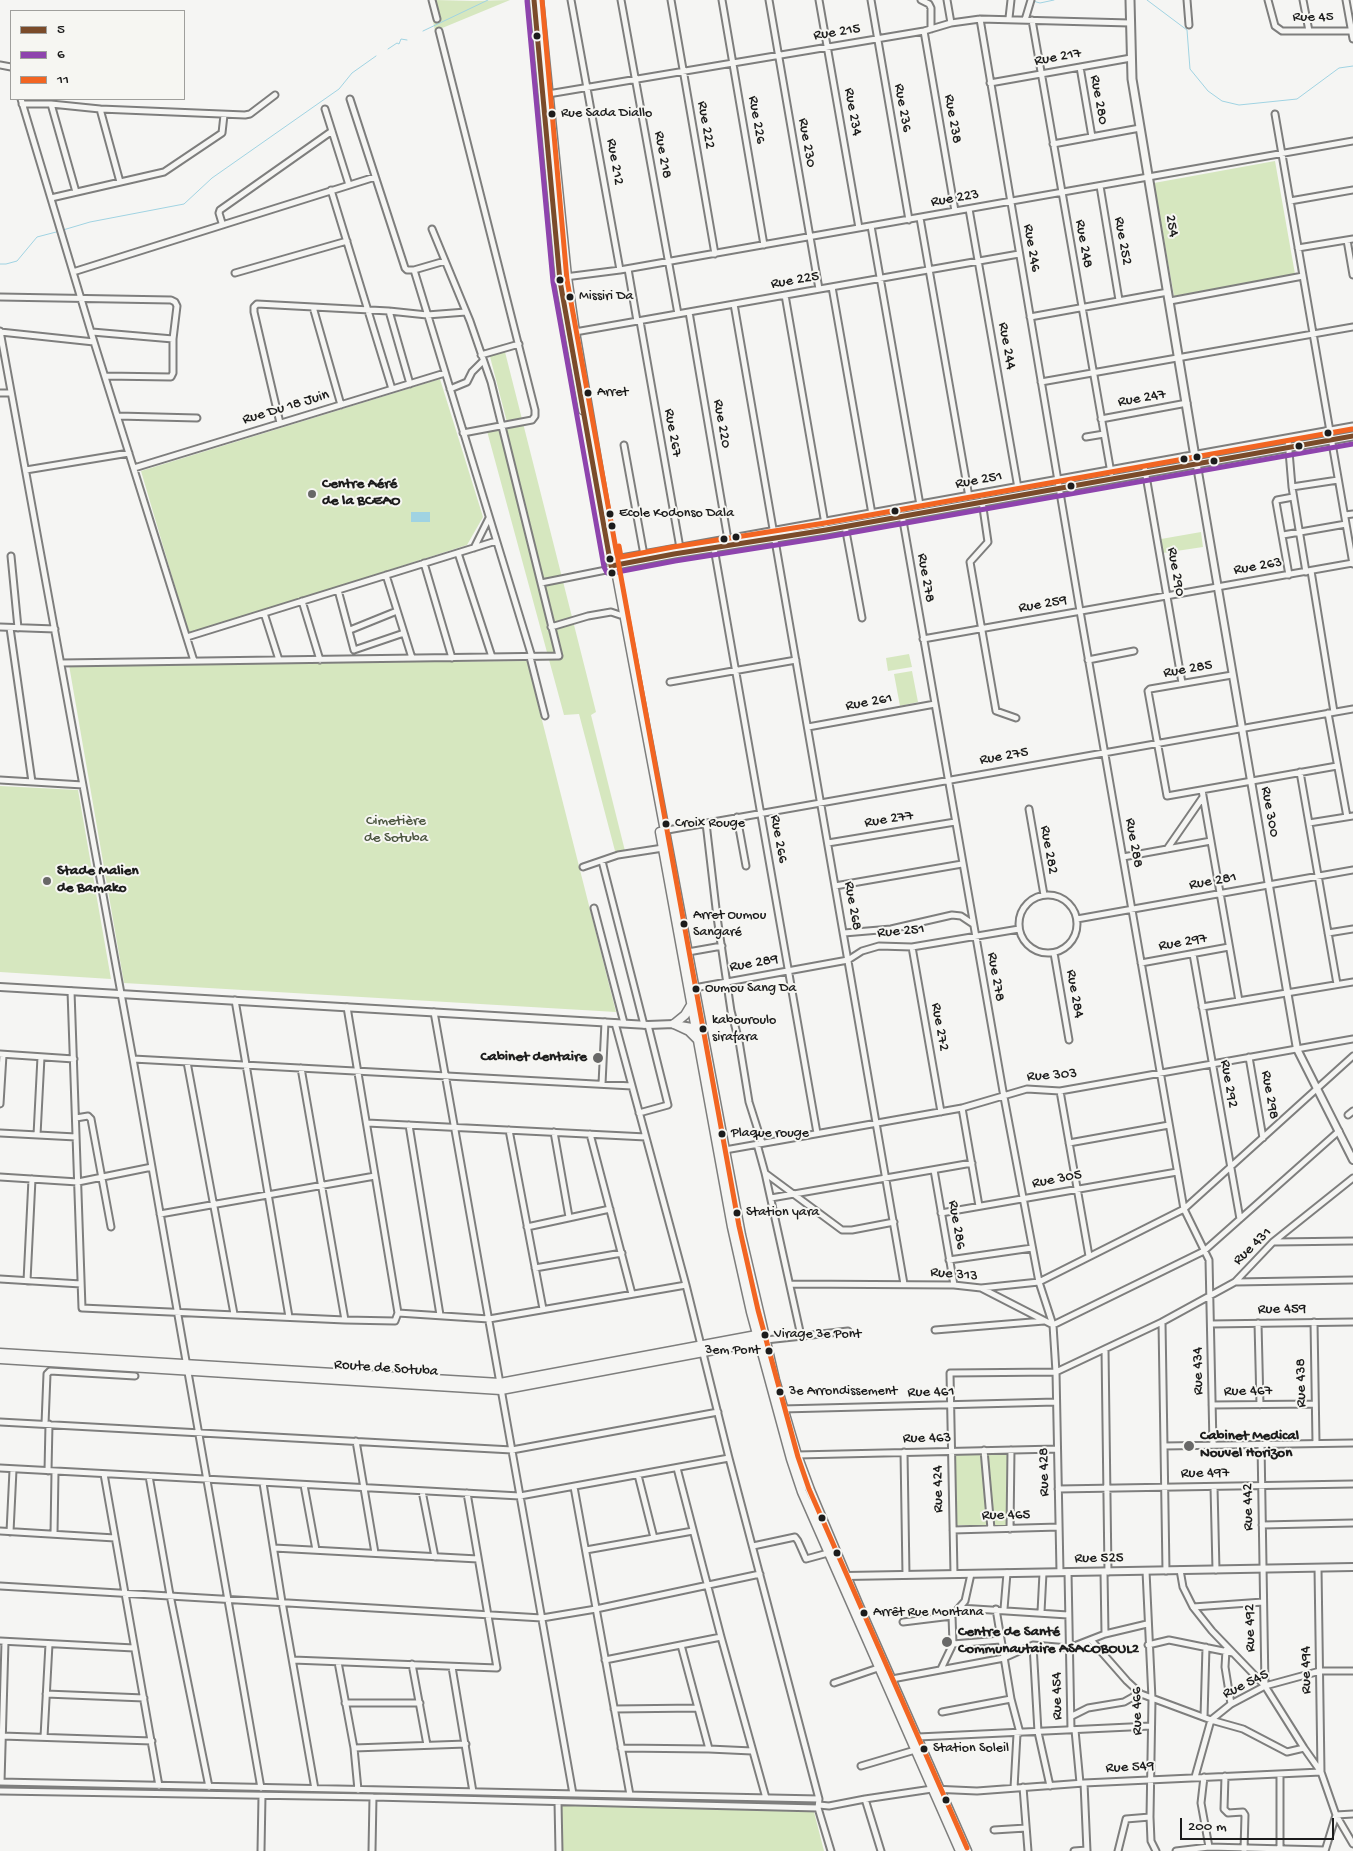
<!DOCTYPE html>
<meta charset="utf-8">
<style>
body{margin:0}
#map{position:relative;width:1353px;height:1851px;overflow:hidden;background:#f5f5f3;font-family:"Gochi Hand",sans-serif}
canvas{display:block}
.legend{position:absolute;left:10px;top:10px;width:175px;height:90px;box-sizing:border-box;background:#f6f6f2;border:1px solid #9f9f9c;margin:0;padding:6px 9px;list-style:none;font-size:15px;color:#1c1c1c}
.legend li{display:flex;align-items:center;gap:10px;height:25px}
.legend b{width:25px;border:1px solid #9f9f9c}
.scale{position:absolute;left:1180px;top:1818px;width:154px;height:22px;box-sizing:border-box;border:2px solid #1c1c1c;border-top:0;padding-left:6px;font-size:15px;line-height:18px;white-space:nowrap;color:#1c1c1c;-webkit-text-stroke:4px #f6f6f2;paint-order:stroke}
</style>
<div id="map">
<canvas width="1353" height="1851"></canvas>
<ul class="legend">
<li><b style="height:6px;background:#7a4b2a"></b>5</li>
<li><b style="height:6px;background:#8e44ad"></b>6</li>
<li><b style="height:6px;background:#f26522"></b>11</li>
</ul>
<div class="scale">200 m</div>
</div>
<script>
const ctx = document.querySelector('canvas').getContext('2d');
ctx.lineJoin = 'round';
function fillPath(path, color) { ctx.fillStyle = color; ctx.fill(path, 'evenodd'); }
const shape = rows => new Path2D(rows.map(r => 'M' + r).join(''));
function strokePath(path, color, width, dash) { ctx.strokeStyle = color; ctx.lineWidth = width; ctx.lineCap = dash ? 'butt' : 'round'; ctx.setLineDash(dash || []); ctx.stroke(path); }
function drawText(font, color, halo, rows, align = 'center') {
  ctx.font = font + ' "Gochi Hand",sans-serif'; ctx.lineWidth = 4; ctx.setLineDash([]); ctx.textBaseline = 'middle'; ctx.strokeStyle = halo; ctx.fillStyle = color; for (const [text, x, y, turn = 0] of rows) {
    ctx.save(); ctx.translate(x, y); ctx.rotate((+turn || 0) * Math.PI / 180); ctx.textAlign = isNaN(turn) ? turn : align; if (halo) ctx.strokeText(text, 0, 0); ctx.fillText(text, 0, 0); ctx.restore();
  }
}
const green = shape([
 [435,0,474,1,510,0,435,31,433,21,439,18],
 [1275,161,1295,274,1174,296,1154,183],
 [503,344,596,712,591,715,625,851,615,851,579,714,564,715,487,431,508,426,488,349],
 [440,379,483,517,467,545,189,634,141,471],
 [1201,532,1203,547,1163,553,1161,539],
 [909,654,912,667,888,671,886,658],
 [527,661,616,1012,124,983,69,665],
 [912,671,918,702,900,706,894,674],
 [0,786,78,790,111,979,0,972],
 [1007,1451,1007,1526,957,1525,955,1453],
 [562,1804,814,1812,824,1851,562,1851]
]);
const water = shape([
 [411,512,430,512,430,522,411,522]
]);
const stream = shape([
 [1147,0,1187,30,1190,69,1208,91,1222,101,1239,105,1297,99,1339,68,1353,66],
 [1033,1,1040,3,1054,0],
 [423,31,488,0],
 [388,49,397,43,399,44,401,39,407,40],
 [63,230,90,222,184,204,212,178,339,89,352,73,376,56],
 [0,264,6,264,17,261,37,237,60,231]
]);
const minor = shape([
 [432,0,437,19],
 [571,0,620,270],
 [621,0,678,314],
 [671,0,715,254],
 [722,0,764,245],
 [769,0,819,289],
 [819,0,859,228],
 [871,0,909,220],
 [921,0,929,4,931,8,931,29],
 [947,0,951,23],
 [1187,0,1189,25],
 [1268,0,1275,26,1282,31,1353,31],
 [1303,0,1309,31],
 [1346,0,1353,39],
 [1009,18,1011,0],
 [980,19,1080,611,1184,1209,1209,1260,1213,1445],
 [1025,20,1031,0],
 [1032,20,1111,473],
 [439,31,535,410,535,416,532,420,463,433],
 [924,31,955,211],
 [0,65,11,67],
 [1080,67,1092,137],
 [990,83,1131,58],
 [548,94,924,31,951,23,980,19,1130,23],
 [21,99,94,342,194,661],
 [350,99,405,268,407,270,414,270,445,261],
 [22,104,51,104,76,192],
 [51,104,100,109,120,182],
 [100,109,245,115,250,114,275,95],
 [325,109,349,185],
 [1275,114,1353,564],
 [1053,144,1140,128],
 [1100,186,1119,300],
 [331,190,392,389],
 [51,198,164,172,222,133,224,115],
 [1290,201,1353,190],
 [969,209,1018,488],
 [920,218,969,497],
 [222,223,219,213,220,210,332,131],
 [871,226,920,505],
 [1347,240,1353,275],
 [1298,248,1353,239],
 [628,269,637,321],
 [414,270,532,657],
 [73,272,375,177],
 [235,273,347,241],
 [565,277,620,270,1353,141],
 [832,287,872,514],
 [785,295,825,524],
 [0,297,171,300,175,302,177,306,173,339,173,373,171,377,105,376],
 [1170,301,1303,276],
 [734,304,904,1284],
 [313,307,341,405],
 [389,311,410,384],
 [689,312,728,540],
 [1030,317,1168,292],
 [640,321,680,548],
 [0,331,133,1059,261,1788],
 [0,332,94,342],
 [92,332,173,339],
 [575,332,1019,254],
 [481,355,519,344],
 [1041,382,1353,327],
 [450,389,467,382,472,372,483,361],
 [0,393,11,393],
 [118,416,197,418],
 [1101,419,1187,403],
 [280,423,254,312,254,307,257,304,389,311,427,315,466,312],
 [1086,437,1104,434],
 [1288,439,1292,487,1306,572],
 [624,445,644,555],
 [134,468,445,373],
 [26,470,129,453],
 [1145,470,1182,683],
 [1292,487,1338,480],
 [982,501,988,542,970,562,996,711,1016,718],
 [902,515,1004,1097,1039,1282,1053,1325,1056,1372,1060,1572],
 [1345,515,1353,514],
 [845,526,862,618],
 [1283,535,1346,524],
 [474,548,489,518],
 [714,548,817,1133],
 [458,553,492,657],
 [11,556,18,628],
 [424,563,452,658],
 [1311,571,1334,712],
 [386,575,412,658],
 [1289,575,1276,502,1277,500,1293,497],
 [541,583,611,569],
 [338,590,354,650,404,633],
 [302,601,320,660],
 [264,613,279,660],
 [0,627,55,629],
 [551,627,588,616,611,612,620,615],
 [10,628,32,782],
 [350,630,397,611],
 [187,637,496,541],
 [923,639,1353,563],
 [530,657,545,716],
 [1088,660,1134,651],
 [61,663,559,656,491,382,470,321,432,229],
 [1232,675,1150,689,1148,691,1167,796,1337,766],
 [670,682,796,660],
 [1328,713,1347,817],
 [808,727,935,704],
 [1300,772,1337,984],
 [0,780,83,785],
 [1202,790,1239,1001],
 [1029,809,1044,895],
 [737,817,746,866],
 [706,823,717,917,731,1011,739,1041,749,1102,762,1143],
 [1309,823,1353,816],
 [662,831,1353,709],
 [828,843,955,822],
 [1167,849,1203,797],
 [1123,857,1211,841],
 [602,861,644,1025],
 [583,867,618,855,663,848],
 [835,886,962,864],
 '1019 924a29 29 0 1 1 58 0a29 29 0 1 1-58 0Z',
 [594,908,624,1023],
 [1077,919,1353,870],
 [844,933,891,929,952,915,961,916,973,924],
 [1328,933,1353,929],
 [912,947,941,1112],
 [688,952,722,946],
 [1054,953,1069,1040],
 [1193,954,1240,1219],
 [1141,963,1229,947],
 [694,988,848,960,862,951,879,946,912,947,1019,929],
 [71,991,82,1308,345,1320,395,1321,398,1313,489,1319,686,1285],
 [235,1000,289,1317],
 [347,1007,398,1313],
 [1202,1007,1353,982],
 [434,1012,573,1794],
 [615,1023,686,1285,729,1458,819,1799,818,1808,831,1851],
 [0,1054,74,1059],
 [1249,1057,1263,1138],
 [133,1059,632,1086],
 [187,1062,234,1314],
 [301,1068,345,1320],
 [602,1084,605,1022],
 [1060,1091,1089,1256],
 [0,1104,3,1055],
 [962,1108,979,1206],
 [639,1113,668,1105,648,1025],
 [1348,1115,1353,1111],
 [76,1118,88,1116,91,1119,111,1227],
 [367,1123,646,1137],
 [409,1125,440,1315],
 [509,1130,543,1309],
 [554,1132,569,1217],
 [0,1133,76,1137],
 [590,1134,632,1294],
 [37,1135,41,1057],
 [1069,1143,1169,1125],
 [757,1144,765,1173,842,1230,852,1230,894,1222],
 [725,1150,962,1108,1027,1089,1060,1091,1353,1039],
 [934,1170,954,1285],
 [765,1173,801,1336],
 [0,1177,78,1182,152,1167],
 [771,1198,972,1163],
 [941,1213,1177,1172],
 [160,1214,375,1176],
 [527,1227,610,1209],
 [1274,1242,1353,1241],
 [949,1260,1032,1248],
 [535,1268,622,1253],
 [0,1279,81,1284],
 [27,1281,32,1179],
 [1235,1282,1353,1280],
 [790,1284,954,1285,981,1288,1053,1325,1204,1251,1339,1131],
 [981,1288,1039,1282,1184,1209,1353,1056],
 [1162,1322,1166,1571],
 [1314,1322,1316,1443],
 [1258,1323,1260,1405],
 [1211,1324,1353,1322],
 [935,1330,1044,1321],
 [766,1340,848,1331],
 [1105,1349,1108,1572],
 [1212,1405,1315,1404],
 [782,1409,1056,1402],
 [0,1422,512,1450,718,1412],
 [45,1424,47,1374,50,1371,135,1376],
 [356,1441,375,1553],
 [1261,1444,1265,1686],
 [1164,1446,1353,1443],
 [984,1450,991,1529],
 [904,1452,906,1575],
 [797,1455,1057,1449],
 [0,1468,520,1496,729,1458],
 [677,1468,721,1637,766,1798],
 [48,1471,49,1424],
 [104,1474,159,1786],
 [638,1475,654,1538],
 [149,1476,170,1595,209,1787],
 [263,1483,282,1602,315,1789],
 [304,1485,316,1550],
 [574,1487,630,1795],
 [1214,1487,1216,1570],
 [1058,1489,1353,1484],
 [422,1491,435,1557],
 [1262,1525,1353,1523],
 [1010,1529,1011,1450],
 [953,1530,1059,1527],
 [0,1531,115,1538],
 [10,1532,13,1470],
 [54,1534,55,1472],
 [753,1546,795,1537,798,1541,806,1559,828,1553],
 [274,1548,478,1559],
 [586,1550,693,1531],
 [1180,1570,1183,1587,1193,1607,1212,1631,1265,1686,1304,1748,1321,1772,1336,1815,1353,1844],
 [1146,1571,1152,1699,1150,1817,1151,1841,1156,1851],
 [1068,1572,1071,1730],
 [1104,1572,1105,1634],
 [954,1574,950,1373,1056,1372,1162,1322,1235,1282,1273,1242,1353,1178],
 [0,1586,542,1618,596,1609,760,1574],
 [1193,1607,1263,1602],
 [960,1608,1068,1615],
 [996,1609,1011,1699,1020,1733],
 [1004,1609,1007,1573],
 [1041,1612,1043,1573],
 [903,1622,952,1616],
 [1091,1640,1127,1681,1141,1694,1211,1720,1243,1729,1287,1752,1304,1748],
 [0,1641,134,1648],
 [953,1644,1000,1640],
 [681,1645,709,1749],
 [1033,1645,1038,1732,1050,1786],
 [1148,1645,1169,1640,1233,1653],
 [1226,1650,1225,1667,1231,1704],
 [293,1660,497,1668,467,1493],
 [605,1660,721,1637],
 [338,1662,354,1748,358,1790],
 [412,1664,427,1745],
 [452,1667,473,1792],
 [941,1669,953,1644,952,1616,965,1601,971,1574],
 [892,1679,1004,1658,1033,1645,1069,1648,1105,1634,1147,1624],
 [834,1683,878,1668],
 [46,1694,144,1698],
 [345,1703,420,1703],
 [614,1709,698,1708],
 [942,1712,1011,1699],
 [1072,1716,1088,1708,1124,1702,1133,1697,1137,1692],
 [1204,1717,1206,1647],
 [1075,1730,1080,1783],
 [2,1736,152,1741],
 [44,1737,49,1644],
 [918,1737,1151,1726],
 [354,1748,466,1744],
 [621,1748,709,1749,752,1751],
 [861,1766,915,1750],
 [1280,1774,1280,1851],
 [1225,1776,1224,1809,1228,1813,1243,1812,1245,1815,1244,1850],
 [1195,1777,1211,1720,1231,1704,1265,1686,1320,1671,1353,1671],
 [1204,1777,1201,1803,1209,1847],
 [0,1782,819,1799],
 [1,1782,5,1642],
 [1084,1783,1087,1851],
 [1023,1787,1028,1851],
 [1014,1788,1017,1734],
 [0,1791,373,1797,818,1808],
 [865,1799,881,1851],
 [558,1802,559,1851],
 [819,1805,829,1806,865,1799,932,1789,977,1791,1084,1783,1321,1772,1318,1568],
 [994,1830,1026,1828],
 [261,1851,262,1796],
 [372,1851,373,1797],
 [1074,1851,1087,1850],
 [1118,1851,1126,1819,1150,1817],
 [1176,1851,1209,1847,1325,1850],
 [1325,1851,1336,1815,1353,1814]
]);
const tertiary = shape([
 [1196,460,1297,1049,1353,1160],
 [0,987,648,1025,674,1024,698,1028],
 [842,1577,846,1576,1353,1567]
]);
const secondary = shape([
 [1130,0,1132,79,1195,457],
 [610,561,1353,427],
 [611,566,674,554,826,530,1353,436]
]);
const primary = shape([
 [534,0,560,281,583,410],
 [539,0,567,277,575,332,614,560,741,1235,775,1380,797,1455,810,1490,858,1604,967,1851],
 [660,832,732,1227,751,1312,791,1459,802,1492,960,1851],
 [674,1024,689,1031,697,1039],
 [674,1024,685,1015,691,1005],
 [0,1353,500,1383,762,1334],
 [0,1359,501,1390,762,1341]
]);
const bus1 = shape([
 [534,0,560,281,611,566,674,554,826,530,1353,436]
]);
const bus2 = shape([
 [527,1,553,282,604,567,607,573,612,573,675,561,827,537,1353,444]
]);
const bus3 = shape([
 [542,0,567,280,739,1226,758,1310,798,1457,809,1489,967,1848],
 [619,546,621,557,673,547,825,523,1352,429]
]);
const markers = [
 [537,36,4.5,"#1c1c1c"],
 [552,114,4.5,"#1c1c1c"],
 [560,280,4.5,"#1c1c1c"],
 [570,297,4.5,"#1c1c1c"],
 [588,393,4.5,"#1c1c1c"],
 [1328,433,4.5,"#1c1c1c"],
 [1299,446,4.5,"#1c1c1c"],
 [1197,457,4.5,"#1c1c1c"],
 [1184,459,4.5,"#1c1c1c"],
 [1214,461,4.5,"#1c1c1c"],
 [1071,486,4.5,"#1c1c1c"],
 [312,494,5,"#686867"],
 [895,511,4.5,"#1c1c1c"],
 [610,514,4.5,"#1c1c1c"],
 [612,526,4.5,"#1c1c1c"],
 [736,537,4.5,"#1c1c1c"],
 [724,539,4.5,"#1c1c1c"],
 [610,559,4.5,"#1c1c1c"],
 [612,573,4.5,"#1c1c1c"],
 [666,824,4.5,"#1c1c1c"],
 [47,881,5,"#686867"],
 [684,924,4.5,"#1c1c1c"],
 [696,989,4.5,"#1c1c1c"],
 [703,1029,4.5,"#1c1c1c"],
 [598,1058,6,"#686867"],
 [722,1134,4.5,"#1c1c1c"],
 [737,1213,4.5,"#1c1c1c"],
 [765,1335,4.5,"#1c1c1c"],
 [769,1351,4.5,"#1c1c1c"],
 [780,1392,4.5,"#1c1c1c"],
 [1189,1446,6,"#686867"],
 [822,1518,4.5,"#1c1c1c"],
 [837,1553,4.5,"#1c1c1c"],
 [864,1613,4.5,"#1c1c1c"],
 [947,1642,6,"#686867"],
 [924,1749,4.5,"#1c1c1c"],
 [946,1800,4.5,"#1c1c1c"]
];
const busNames = [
 ["Rue Sada Diallo",561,114],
 ["Missiri Da",579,297],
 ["Arret",597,393],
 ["Ecole Kodonso Dala",619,514],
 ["Croix Rouge",675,824],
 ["Arret Oumou",693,916],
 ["Sangaré",693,933],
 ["Oumou Sang Da",705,989],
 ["kabouroulo",712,1021],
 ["sirafara",712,1038],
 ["Plaque rouge",731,1134],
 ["Station yara",746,1213],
 ["Virage 3e Pont",774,1335],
 ["3em Pont",760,1351,"right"],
 ["3e Arrondissement",789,1392],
 ["Arrêt Rue Montana",873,1613],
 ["Station Soleil",933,1749]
];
const streetNames = [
 ["Rue 45",1313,18],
 ["Rue 215",837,33,-9],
 ["Rue 217",1058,58,-10],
 ["Rue 280",1098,100,80],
 ["Rue 236",902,108,80],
 ["Rue 234",852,112,80],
 ["Rue 238",952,119,80],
 ["Rue 226",756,120,80],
 ["Rue 222",705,125,80],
 ["Rue 230",806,143,80],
 ["Rue 218",662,155,80],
 ["Rue 212",614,162,80],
 ["Rue 223",955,199,-10],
 ["254",1171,226,80],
 ["Rue 252",1122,241,80],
 ["Rue 248",1083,244,80],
 ["Rue 246",1031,248,80],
 ["Rue 225",795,281,-10],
 ["Rue 244",1006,346,80],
 ["Rue 247",1142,399,-10],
 ["Rue Du 18 Juin",286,408,-17],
 ["Rue 220",721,424,80],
 ["Rue 267",672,433,80],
 ["Rue 251",979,481,-10],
 ["Rue 263",1258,567,-10],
 ["Rue 290",1175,572,80],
 ["Rue 278",925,578,80],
 ["Rue 259",1043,605,-10],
 ["Rue 285",1188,670,-10],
 ["Rue 261",869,703,-10],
 ["Rue 275",1004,757,-10],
 ["Rue 300",1269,812,80],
 ["Rue 277",889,820,-9],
 ["Rue 266",778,839,80],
 ["Rue 288",1133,843,80],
 ["Rue 282",1048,850,80],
 ["Rue 281",1213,882,-10],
 ["Rue 268",852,906,80],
 ["Rue 251",901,932,-5],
 ["Rue 297",1183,943,-10],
 ["Rue 289",754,964,-10],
 ["Rue 278",995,977,80],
 ["Rue 284",1074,994,80],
 ["Rue 272",939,1027,80],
 ["Rue 303",1052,1076,-4],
 ["Rue 292",1228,1084,80],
 ["Rue 298",1269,1095,80],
 ["Rue 305",1057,1180,-11],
 ["Rue 286",956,1225,80],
 ["Rue 431",1253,1247,-44],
 ["Rue 313",954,1275,5],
 ["Rue 459",1282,1310,-1],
 ["Route de Sotuba",386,1369,4],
 ["Rue 434",1199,1371,-91],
 ["Rue 438",1302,1383,-91],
 ["Rue 467",1248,1392,-1],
 ["Rue 461",931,1393,-1],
 ["Rue 463",927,1439,-1],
 ["Rue 428",1045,1472,-91],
 ["Rue 497",1205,1474,-1],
 ["Rue 424",939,1489,-91],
 ["Rue 442",1249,1507,-91],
 ["Rue 465",1006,1516,-1],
 ["Rue 525",1099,1559,-1],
 ["Rue 492",1251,1628,-91],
 ["Rue 494",1307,1670,-91],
 ["Rue 545",1246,1685,-26],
 ["Rue 454",1058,1696,-91],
 ["Rue 466",1138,1711,-91],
 ["Rue 549",1130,1768,-3]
];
const poiNames = [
 ["Centre Aéré",322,485],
 ["de la BCEAO",322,502],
 ["Stade Malien",57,872],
 ["de Bamako",57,889],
 ["Cabinet dentaire",587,1058,"right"],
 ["Cabinet Medical",1200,1437],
 ["Nouvel Horizon",1200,1454],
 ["Centre de Santé",958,1633],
 ["Communautaire ASACOBOUL2",958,1650]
];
const parkNames = [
 ["Cimetière",396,822],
 ["de Sotuba",396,839]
];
fillPath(green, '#d6e7bf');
fillPath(water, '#a0d3e2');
strokePath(stream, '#a0d3e2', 1);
strokePath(minor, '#7e7e7d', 9);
strokePath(tertiary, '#7e7e7d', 10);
strokePath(secondary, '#7e7e7d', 11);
strokePath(primary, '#7e7e7d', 11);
strokePath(minor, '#f5f5f3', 5);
strokePath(tertiary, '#f5f5f3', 6);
strokePath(secondary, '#f5f5f3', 7);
strokePath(primary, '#f5f5f3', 8);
strokePath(bus1, '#7a4b2a', 5);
strokePath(bus2, '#8e44ad', 5);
strokePath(bus3, '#f26522', 5);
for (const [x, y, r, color] of markers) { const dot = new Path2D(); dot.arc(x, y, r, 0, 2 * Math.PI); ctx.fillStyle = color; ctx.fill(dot); strokePath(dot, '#f6f6f2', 2); }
drawText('14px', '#1c1c1c', '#f6f6f2', busNames, 'left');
drawText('15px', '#1c1c1c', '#f6f6f2', streetNames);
drawText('bold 15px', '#1c1c1c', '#f6f6f2', poiNames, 'left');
drawText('15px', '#4c5640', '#f6f6f2', parkNames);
</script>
